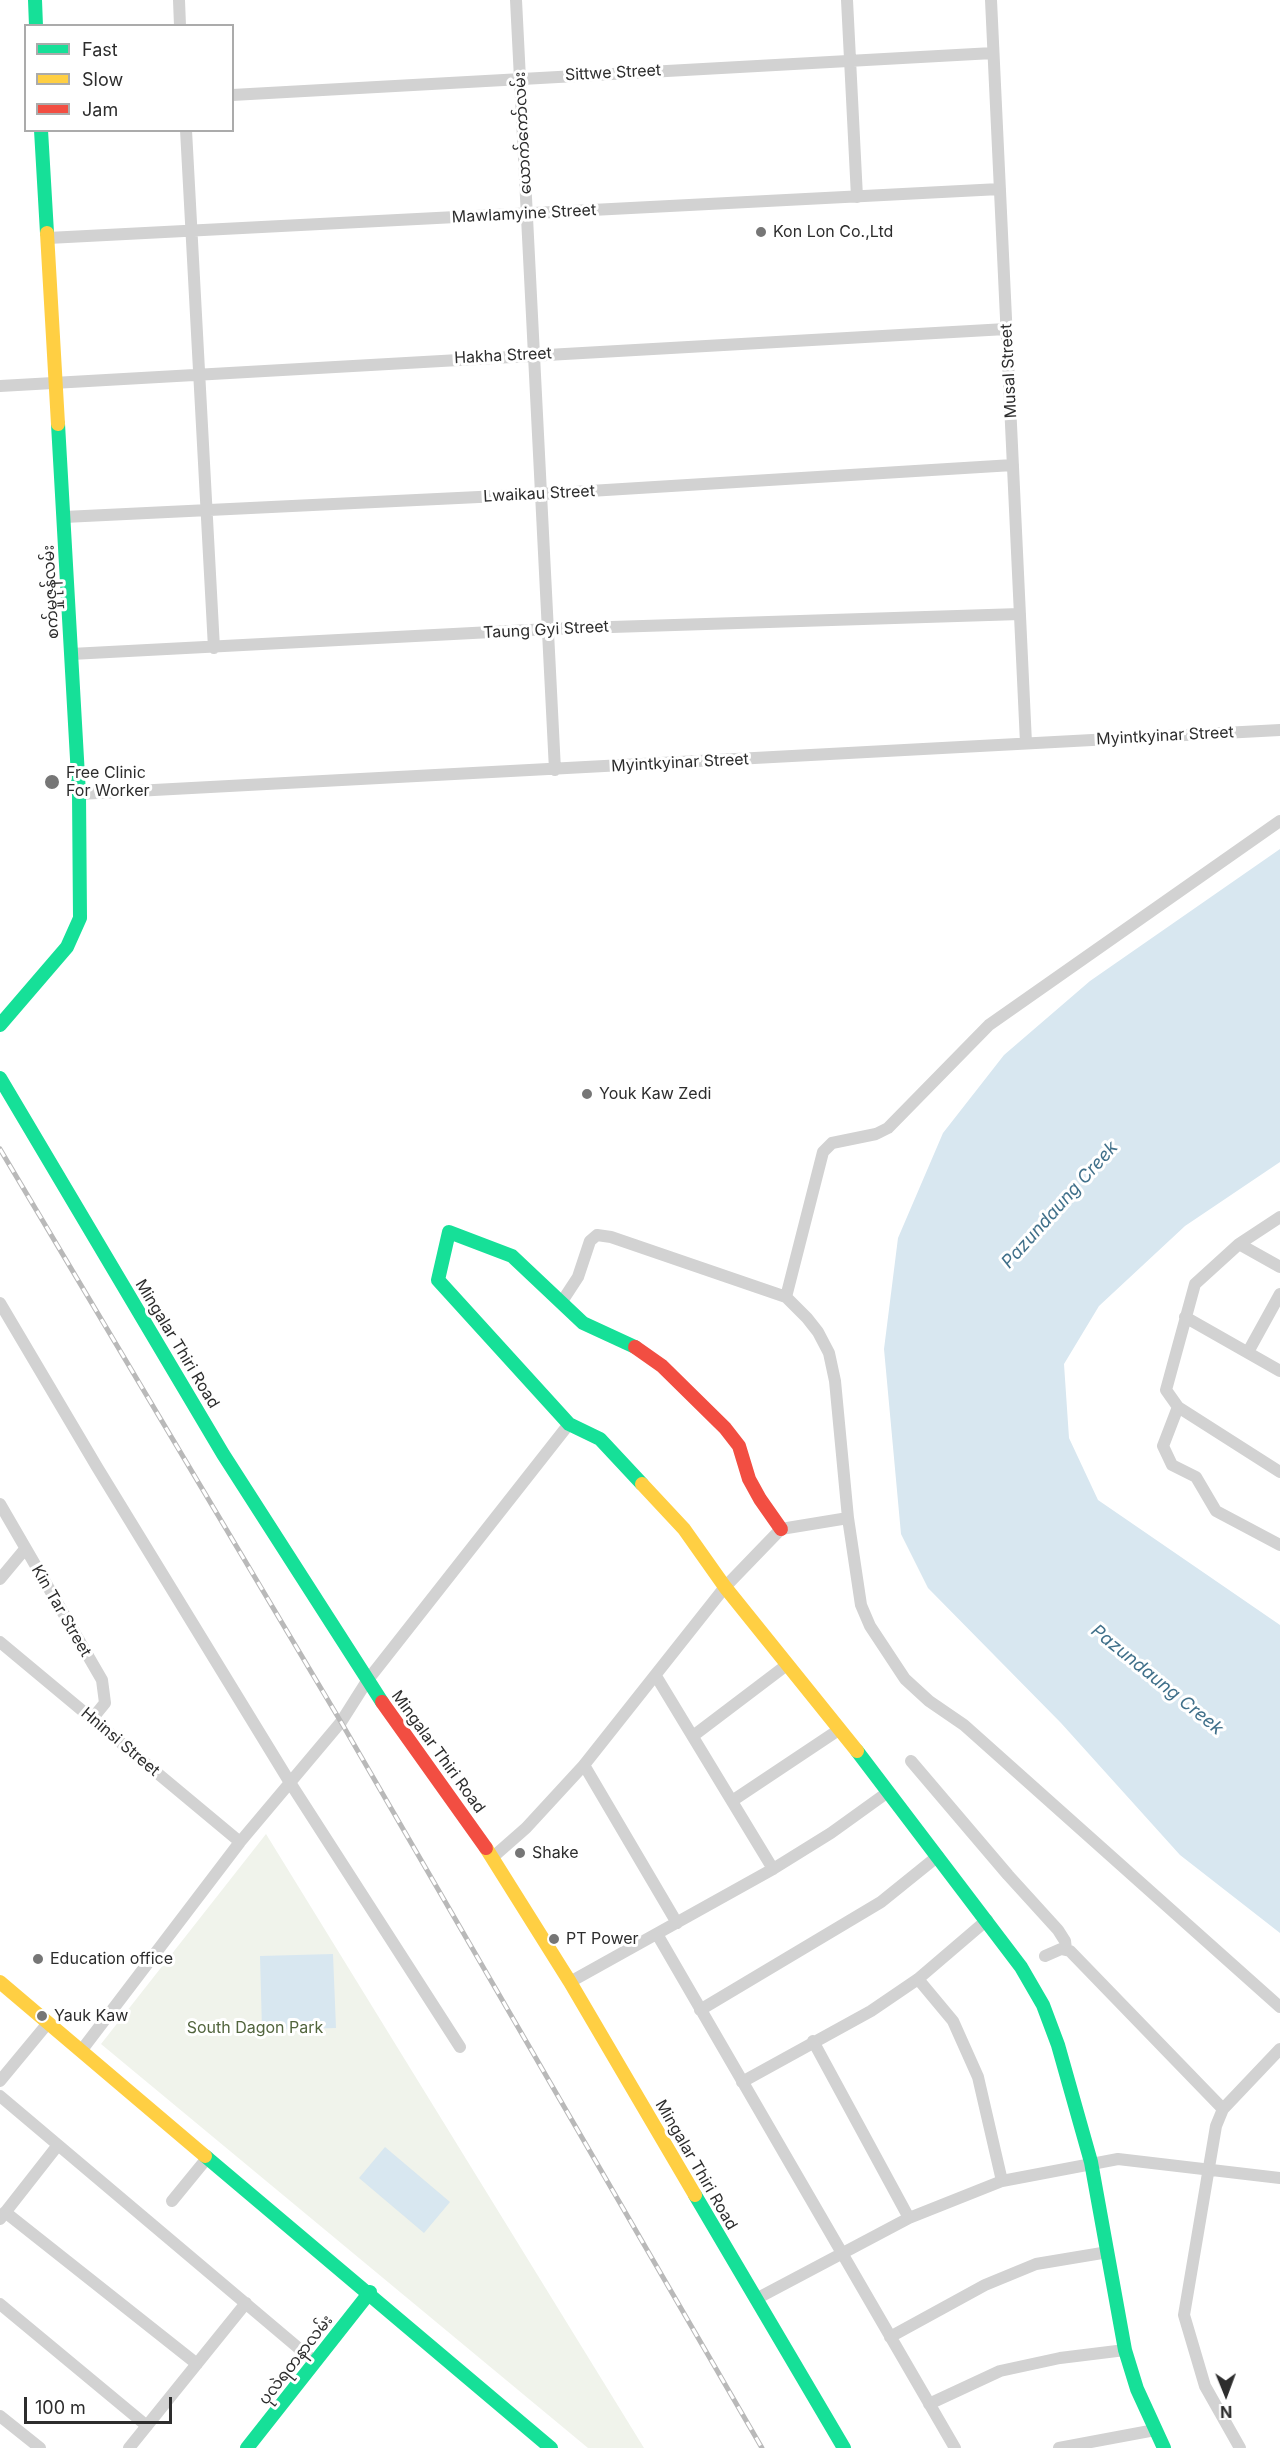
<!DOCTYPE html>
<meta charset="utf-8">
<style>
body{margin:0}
#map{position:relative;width:1280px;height:2448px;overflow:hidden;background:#fff;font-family:Inter,sans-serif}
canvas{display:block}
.legend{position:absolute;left:24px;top:24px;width:210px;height:108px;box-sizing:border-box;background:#fff;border:2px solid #ababab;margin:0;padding:8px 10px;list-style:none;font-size:18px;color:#2d2d2d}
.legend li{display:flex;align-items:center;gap:12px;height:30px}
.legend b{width:30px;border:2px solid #ababab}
.north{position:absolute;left:1196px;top:2364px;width:60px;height:60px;-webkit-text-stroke:4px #fff;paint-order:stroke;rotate:179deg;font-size:16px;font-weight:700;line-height:24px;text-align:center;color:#2d2d2d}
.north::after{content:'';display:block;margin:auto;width:21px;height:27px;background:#2d2d2d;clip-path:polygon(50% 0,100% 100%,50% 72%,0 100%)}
.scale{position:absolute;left:24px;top:2397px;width:148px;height:27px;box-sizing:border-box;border:3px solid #2d2d2d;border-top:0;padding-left:8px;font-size:18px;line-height:21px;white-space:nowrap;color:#2d2d2d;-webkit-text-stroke:4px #fff;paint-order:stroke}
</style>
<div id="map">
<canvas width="1280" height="2448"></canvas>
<ul class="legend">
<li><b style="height:8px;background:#16e098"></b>Fast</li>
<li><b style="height:8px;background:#ffcf43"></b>Slow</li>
<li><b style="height:8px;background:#f24e42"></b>Jam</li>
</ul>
<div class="north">N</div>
<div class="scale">100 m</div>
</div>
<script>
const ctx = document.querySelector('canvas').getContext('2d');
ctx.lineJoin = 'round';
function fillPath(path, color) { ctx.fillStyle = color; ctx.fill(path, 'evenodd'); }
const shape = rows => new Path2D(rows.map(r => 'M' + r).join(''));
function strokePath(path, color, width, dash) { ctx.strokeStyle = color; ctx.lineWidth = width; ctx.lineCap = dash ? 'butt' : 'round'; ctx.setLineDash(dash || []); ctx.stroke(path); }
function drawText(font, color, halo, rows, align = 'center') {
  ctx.font = font + ' Inter,"Noto Sans Myanmar",sans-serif'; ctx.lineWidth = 6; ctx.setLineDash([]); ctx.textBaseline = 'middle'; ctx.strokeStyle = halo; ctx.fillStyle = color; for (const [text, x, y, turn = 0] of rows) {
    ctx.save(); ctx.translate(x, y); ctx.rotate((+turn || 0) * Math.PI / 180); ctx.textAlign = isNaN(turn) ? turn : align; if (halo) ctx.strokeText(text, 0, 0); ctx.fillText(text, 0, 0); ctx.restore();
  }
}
const green = shape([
 [266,1834,644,2448,588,2448,101,2044]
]);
const water = shape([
 [1280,849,1280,1162,1185,1226,1099,1306,1064,1364,1069,1438,1098,1500,1280,1625,1280,1933,1180,1855,1061,1723,928,1588,901,1534,884,1349,898,1238,943,1133,1004,1055,1090,981],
 [333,1954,336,2028,262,2030,260,1956],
 [385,2147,450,2202,424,2233,359,2178]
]);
const street = shape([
 [179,0,180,26],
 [516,0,555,770],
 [847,0,857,197],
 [991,0,1026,743],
 [232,95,993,53],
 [186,130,214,648],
 [48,238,1000,189],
 [0,386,1006,329],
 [64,517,541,494,1013,465],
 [71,654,549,629,1020,614],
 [79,794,1280,730],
 [1280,1217,1239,1244,1195,1284,1166,1390,1178,1407,1280,1472],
 [1239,1244,1280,1267],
 [786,1297,823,1152,832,1143,876,1134,888,1128,989,1025,1280,821],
 [0,1303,97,1467,289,1781,460,2047],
 [561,1303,578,1277,590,1241,597,1235,611,1237,786,1297,807,1318,818,1332,829,1353,835,1381,848,1518,861,1605,870,1626,905,1679,929,1701,964,1725,1280,2007],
 [1185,1317,1280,1371],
 [1248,1352,1280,1294],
 [1178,1407,1163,1446,1172,1465,1196,1477,1216,1511,1280,1545],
 [0,1504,102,1680,105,1703,92,1719],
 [0,1579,25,1549],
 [0,1642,240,1842],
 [656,1676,773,1869],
 [693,1736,788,1664],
 [911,1761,1008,1875,1058,1930,1065,1941,1066,1949],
 [584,1765,677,1923],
 [732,1801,840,1729],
 [493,1857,526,1828,584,1765,725,1587,781,1529,848,1518],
 [657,1934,955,2448],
 [1045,1956,1061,1949,1070,1951,1223,2109],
 [918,1979,953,2021,978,2077,1002,2181],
 [570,1982,773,1869,831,1833,888,1792],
 [700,2010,881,1902,938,1856],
 [813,2041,909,2218],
 [81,2051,240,1842,341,1722,367,1681,569,1424],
 [0,2081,48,2023],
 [742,2082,871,2011,918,1979,987,1920],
 [0,2096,315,2362],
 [172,2201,208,2157],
 [5,2212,197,2364],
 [0,2219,58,2145],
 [756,2299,909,2218,1002,2181,1118,2159,1280,2178],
 [0,2304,147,2426],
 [890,2337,985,2285,1036,2264,1108,2252],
 [929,2404,1000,2371,1060,2358,1125,2350],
 [0,2416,40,2448],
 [129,2448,246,2303],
 [1059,2448,1155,2430],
 [1240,2448,1205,2386,1184,2315,1216,2126,1223,2109,1280,2049]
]);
const fast = shape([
 [35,0,36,26],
 [41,130,47,233],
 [0,1025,67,947,80,918,79,794,58,424],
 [0,1078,223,1454,382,1702],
 [635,1347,583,1323,512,1256,449,1232,438,1280,569,1424,600,1439,642,1484],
 [857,1751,1021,1967,1043,2005,1058,2045,1091,2162,1125,2350,1137,2389,1164,2448],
 [205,2156,551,2448],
 [695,2195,844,2448],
 [247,2448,370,2292]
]);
const slow = shape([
 [47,233,58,424],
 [642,1484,684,1529,725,1587,857,1751],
 [486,1848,570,1982,695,2195],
 [0,1982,205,2156]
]);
const jam = shape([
 [635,1347,662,1366,725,1428,739,1446,749,1479,760,1499,781,1529],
 [382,1702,486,1848]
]);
const rail = shape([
 [0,1149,341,1722,762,2448]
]);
const markers = [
 [761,232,6,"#767676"],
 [52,782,8,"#767676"],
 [587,1094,6,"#767676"],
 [520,1853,6,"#767676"],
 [554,1939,6,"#767676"],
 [38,1959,6,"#767676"],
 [42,2016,6,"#767676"]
];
const streetNames = [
 ["Sittwe Street",613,73,-3],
 ["ယောက်ကော်လမ်း",523,133,-93],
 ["Mawlamyine Street",524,214,-3],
 ["Hakha Street",503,356,-3],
 ["Musal Street",1009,371,-93],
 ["Lwaikau Street",539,494,-3],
 ["စက်မှုဇုန်လမ်း",51,592,-93],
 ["Taung Gyi Street",546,630,-3],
 ["Myintkyinar Street",1165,736,-3],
 ["Myintkyinar Street",680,763,-3],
 ["Mingalar Thiri Road",177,1344,59],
 ["Kin Tar Street",61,1611,60],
 ["Hninsi Street",120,1742,40],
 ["Mingalar Thiri Road",438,1752,54],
 ["Mingalar Thiri Road",696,2165,60],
 ["ပုလဲရတနာလမ်း",296,2360,-52]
];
const poiNames = [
 ["Kon Lon Co.,Ltd",773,232],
 ["Free Clinic",66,773],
 ["For Worker",66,791],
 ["Youk Kaw Zedi",599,1094],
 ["Shake",532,1853],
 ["PT Power",566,1939],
 ["Education office",50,1959],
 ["Yauk Kaw",54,2016]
];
const parkNames = [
 ["South Dagon Park",255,2028]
];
const waterNames = [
 ["Pazundaung Creek",1060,1205,-48],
 ["Pazundaung Creek",1157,1680,39]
];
fillPath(green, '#f0f3eb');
fillPath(water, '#d8e7f0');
strokePath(street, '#d2d2d2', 12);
strokePath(fast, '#16e098', 14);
strokePath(slow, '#ffcf43', 14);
strokePath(jam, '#f24e42', 14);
strokePath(rail, '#b9b9b9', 5);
strokePath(rail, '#fff', 3, [9]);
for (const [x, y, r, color] of markers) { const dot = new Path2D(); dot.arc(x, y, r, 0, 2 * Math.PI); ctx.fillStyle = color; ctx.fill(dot); strokePath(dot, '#fff', 2); }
drawText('16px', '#2d2d2d', '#fff', streetNames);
drawText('16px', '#2d2d2d', '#fff', poiNames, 'left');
drawText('16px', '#52653d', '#fff', parkNames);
drawText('italic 18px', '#40708a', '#fff', waterNames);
</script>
